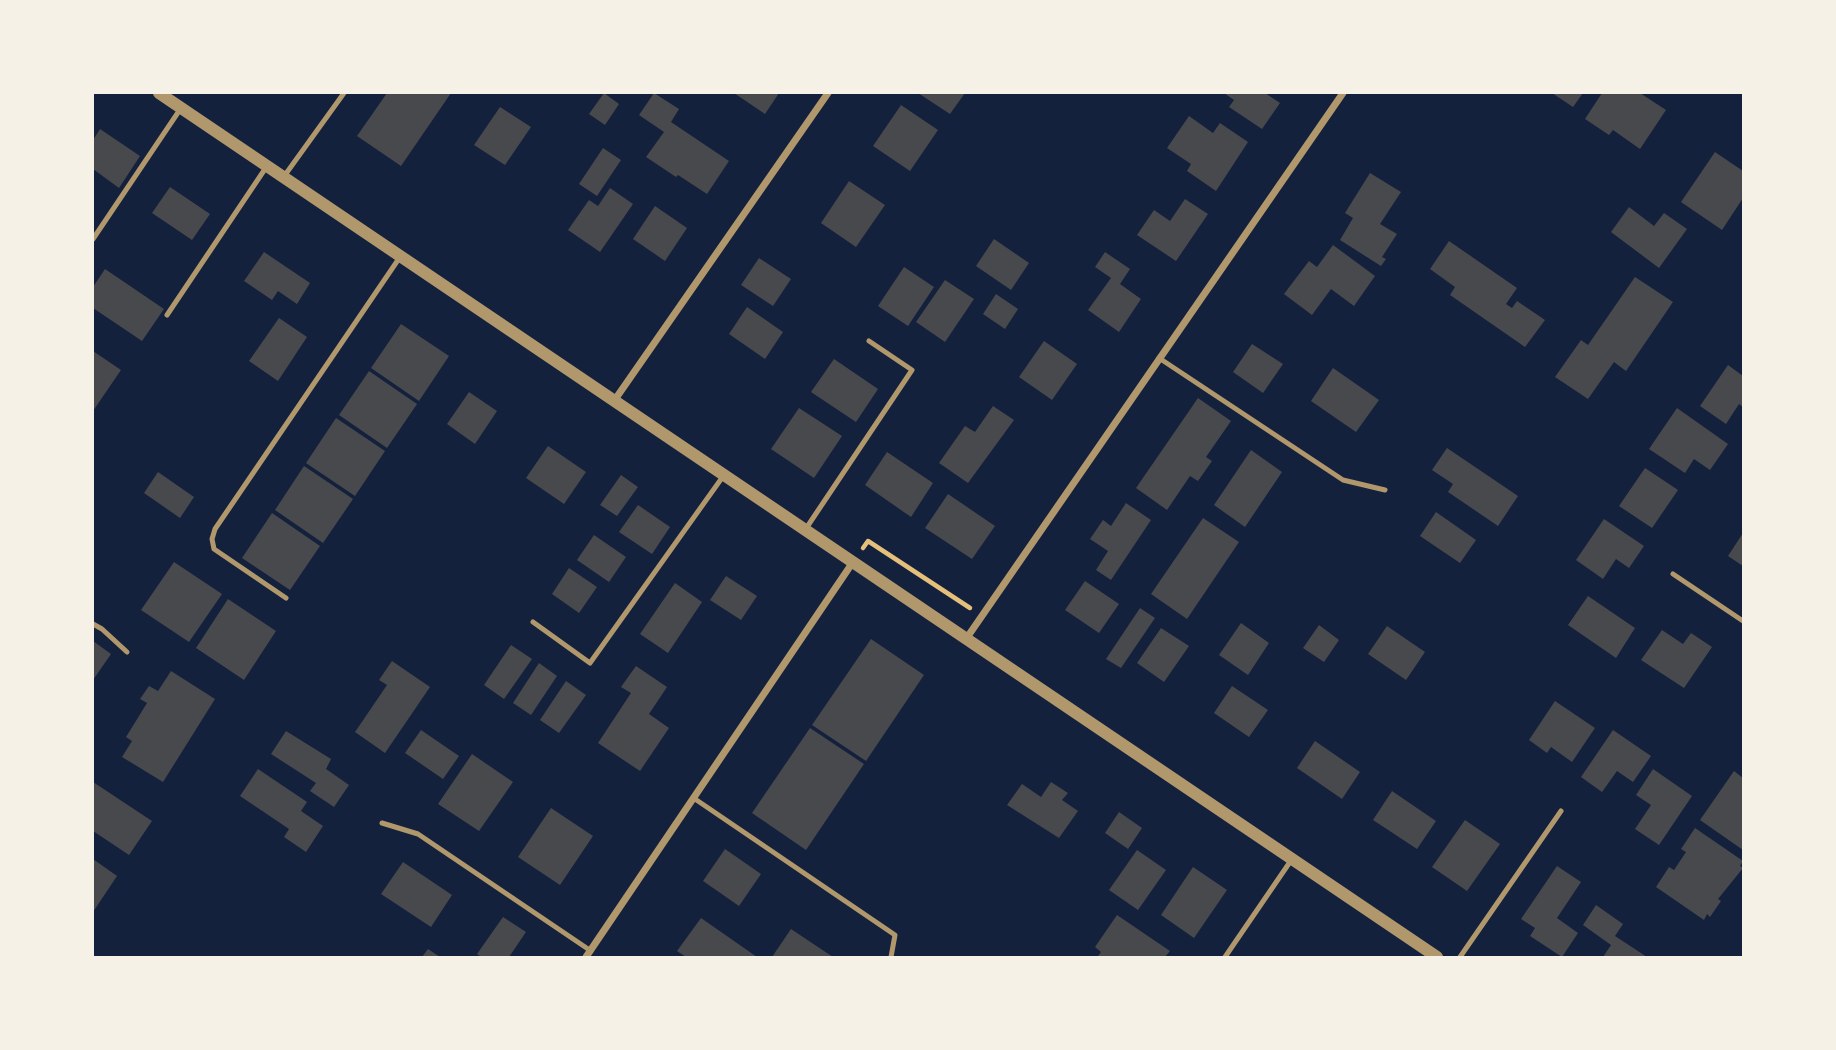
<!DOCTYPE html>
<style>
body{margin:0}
#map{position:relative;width:1836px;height:1050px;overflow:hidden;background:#14213d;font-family:Helvetica,sans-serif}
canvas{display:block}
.frame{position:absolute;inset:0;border:94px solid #f6f1e7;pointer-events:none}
</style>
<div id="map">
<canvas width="1836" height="1050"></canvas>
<div class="frame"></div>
</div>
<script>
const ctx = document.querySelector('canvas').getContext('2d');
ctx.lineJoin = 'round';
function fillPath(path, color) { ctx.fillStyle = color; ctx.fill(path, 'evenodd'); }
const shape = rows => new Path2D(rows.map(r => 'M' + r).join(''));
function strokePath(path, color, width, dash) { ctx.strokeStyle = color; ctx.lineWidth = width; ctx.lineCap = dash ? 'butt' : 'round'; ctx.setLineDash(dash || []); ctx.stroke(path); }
const building = shape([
 [387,93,451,93,401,166,357,136],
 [604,93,619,104,605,125,589,114],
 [654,93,679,109,671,122,729,161,707,194,678,175,676,177,646,157,664,132,639,115],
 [734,93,779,93,765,114],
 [918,93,965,93,950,114],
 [1224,93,1265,93,1280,103,1262,129,1229,107,1234,100],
 [1552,93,1583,93,1573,107],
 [1602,93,1640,93,1666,110,1640,149,1613,130,1609,135,1585,119],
 [901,105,938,130,910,171,873,146],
 [500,107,531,127,505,165,474,145],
 [1189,116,1213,133,1220,123,1248,142,1216,191,1187,171,1191,164,1167,148],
 [100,129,140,156,119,188,93,169,93,140],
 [603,148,621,160,597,196,579,184],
 [1715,152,1743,171,1743,198,1722,230,1681,202],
 [1370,173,1401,192,1380,224,1397,234,1382,257,1386,259,1381,266,1340,240,1353,218,1345,213],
 [849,181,885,205,856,247,821,223],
 [170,187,210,214,192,240,152,213],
 [610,188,633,204,600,252,568,230,589,200,598,206],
 [1185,199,1208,214,1176,261,1137,235,1154,210,1170,221],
 [655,206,687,228,665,261,633,239],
 [1629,207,1654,226,1664,213,1687,229,1659,268,1611,232],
 [994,239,1029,263,1011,290,976,266],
 [1449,241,1517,288,1506,304,1512,308,1517,301,1545,320,1525,347,1450,295,1455,287,1430,269],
 [1333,245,1375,276,1354,306,1331,289,1312,315,1284,294,1309,261,1317,267],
 [264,252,310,283,297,304,278,291,272,300,244,281],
 [1105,252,1130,269,1120,284,1141,299,1119,332,1088,310,1111,278,1095,267],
 [759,258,791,279,773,306,741,285],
 [904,267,934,287,908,326,878,306],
 [105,269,164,309,142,341,93,308,93,287],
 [1635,277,1673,302,1626,371,1614,362,1588,399,1555,377,1581,340,1588,345],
 [945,280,974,299,945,342,916,322],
 [996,294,1018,309,1005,329,983,314],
 [747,307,783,332,765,359,729,334],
 [279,318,307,337,278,381,249,361],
 [401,324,449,356,419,401,371,368],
 [1044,341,1077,364,1052,400,1019,377],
 [1252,344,1283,364,1263,393,1233,372],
 [93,351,121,370,93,411],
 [834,359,878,389,856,422,811,392],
 [1728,365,1743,376,1743,407,1739,404,1726,424,1700,406],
 [1333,368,1379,400,1356,432,1311,401],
 [369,371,417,404,387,448,339,415],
 [469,392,497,411,475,444,447,424],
 [1198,398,1231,421,1206,457,1212,461,1198,481,1190,476,1167,510,1136,488],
 [993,406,1014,420,968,483,939,463,965,426,975,432],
 [799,408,842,436,814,478,771,449],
 [1677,408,1728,444,1710,470,1694,459,1685,473,1649,449],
 [336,418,385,451,355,496,306,463],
 [548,446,586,472,564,504,526,478],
 [1447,448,1518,496,1498,526,1448,492,1453,484,1432,470],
 [1251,450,1282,472,1245,527,1214,505],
 [887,452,933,483,911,517,865,485],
 [304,466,353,499,323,543,275,510],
 [1645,468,1678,490,1652,528,1619,506],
 [158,472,194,497,180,518,144,493],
 [621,475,638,487,617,516,600,505],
 [948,494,995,526,972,559,925,528],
 [1126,503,1151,520,1111,580,1096,570,1108,551,1090,539,1103,520,1111,526],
 [638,505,670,527,652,554,619,532],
 [1436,512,1476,540,1460,563,1420,536],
 [272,513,320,546,290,590,242,558],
 [1203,518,1239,542,1187,619,1151,594],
 [1604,519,1644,546,1629,568,1616,559,1603,579,1576,560],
 [1743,533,1743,566,1728,556],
 [594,535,626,557,609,582,577,560],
 [174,562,222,594,189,642,141,610],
 [569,568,597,587,579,613,552,594],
 [726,576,757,596,741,620,710,600],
 [1085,581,1119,604,1099,633,1065,610],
 [675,583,702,602,668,653,640,634],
 [1588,596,1635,628,1616,658,1568,625],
 [228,599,276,631,244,680,196,648],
 [1140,608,1155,618,1121,668,1106,659],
 [1241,623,1269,643,1248,675,1219,655],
 [1319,625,1339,640,1324,662,1303,648],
 [1387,626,1425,652,1406,680,1368,654],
 [1161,628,1189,646,1164,682,1137,663],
 [1662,630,1683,644,1691,633,1712,647,1684,688,1641,660],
 [871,639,924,675,866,761,812,725],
 [93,641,111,654,93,680],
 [511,645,532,659,504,699,484,685],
 [392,661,430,687,385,753,355,732,387,685,379,680],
 [539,663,557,676,531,715,513,703],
 [636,666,667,687,649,714,669,728,640,771,598,743,631,693,621,687],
 [171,671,215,699,163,782,122,757,132,741,126,737,147,703,140,699,149,686,158,691],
 [566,681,586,695,559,733,540,720],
 [1232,686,1268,710,1249,737,1214,713],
 [1555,701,1595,728,1572,762,1551,747,1547,753,1529,740],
 [810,728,864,764,806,850,752,813],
 [421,730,459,756,443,779,405,753],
 [1613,730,1651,756,1633,782,1617,771,1602,792,1581,777],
 [286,731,331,759,326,769,349,785,334,807,310,791,316,783,271,754],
 [1315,741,1360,772,1342,799,1297,768],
 [472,754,513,782,479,831,438,804],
 [258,769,307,802,301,811,323,826,306,852,284,837,289,829,240,796],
 [1653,769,1692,796,1659,845,1635,829,1651,805,1636,795],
 [1734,771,1743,778,1743,850,1700,820],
 [93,782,152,821,129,855,93,831],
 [1051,782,1068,793,1062,800,1078,811,1059,838,1007,805,1022,784,1041,797],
 [1392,791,1436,821,1417,849,1373,820],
 [551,808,593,836,560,885,518,857],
 [1119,812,1142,828,1128,849,1105,833],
 [1465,820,1500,844,1467,891,1432,867],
 [1695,828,1743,861,1740,866,1743,868,1718,899,1721,901,1710,917,1707,914,1704,920,1656,887,1669,867,1674,870,1686,852,1681,849],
 [725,849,761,874,739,906,703,881],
 [1137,850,1166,870,1138,910,1109,890],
 [93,859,117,876,93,912],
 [403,862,452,895,431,927,381,894],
 [1557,866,1581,882,1557,918,1578,933,1562,957,1530,936,1535,928,1521,919],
 [1193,867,1227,890,1194,938,1161,915],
 [1596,905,1623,924,1615,936,1647,957,1603,957,1611,945,1583,925],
 [1117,915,1170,951,1165,957,1098,956,1101,952,1095,947],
 [503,917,526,932,509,957,481,957,477,954],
 [701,918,757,957,686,957,677,951],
 [791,929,833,957,772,957],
 [428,949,440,957,422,957]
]);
const path = shape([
 [863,548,868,541,970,608]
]);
const service = shape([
 [285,175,344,93],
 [93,239,181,108],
 [167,315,267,166],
 [1159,358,1343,480,1385,490],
 [805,530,912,370,869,341],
 [1673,574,1743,621],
 [286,598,214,549,212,539,215,529,400,257],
 [533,622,590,663,724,475],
 [93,624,102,629,127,652],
 [695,799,895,935,891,957],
 [382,823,418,834,591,951],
 [1225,957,1292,859],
 [1460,957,1561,811]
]);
const minor = shape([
 [614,401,828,93],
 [966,639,1343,93],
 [586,957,853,562]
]);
const tertiary = shape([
 [159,93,1437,957]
]);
fillPath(building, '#48494c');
strokePath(path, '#e5c07b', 4.5);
strokePath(service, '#b1986c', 5);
strokePath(minor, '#b1986c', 7);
strokePath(tertiary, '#b1986c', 12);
</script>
